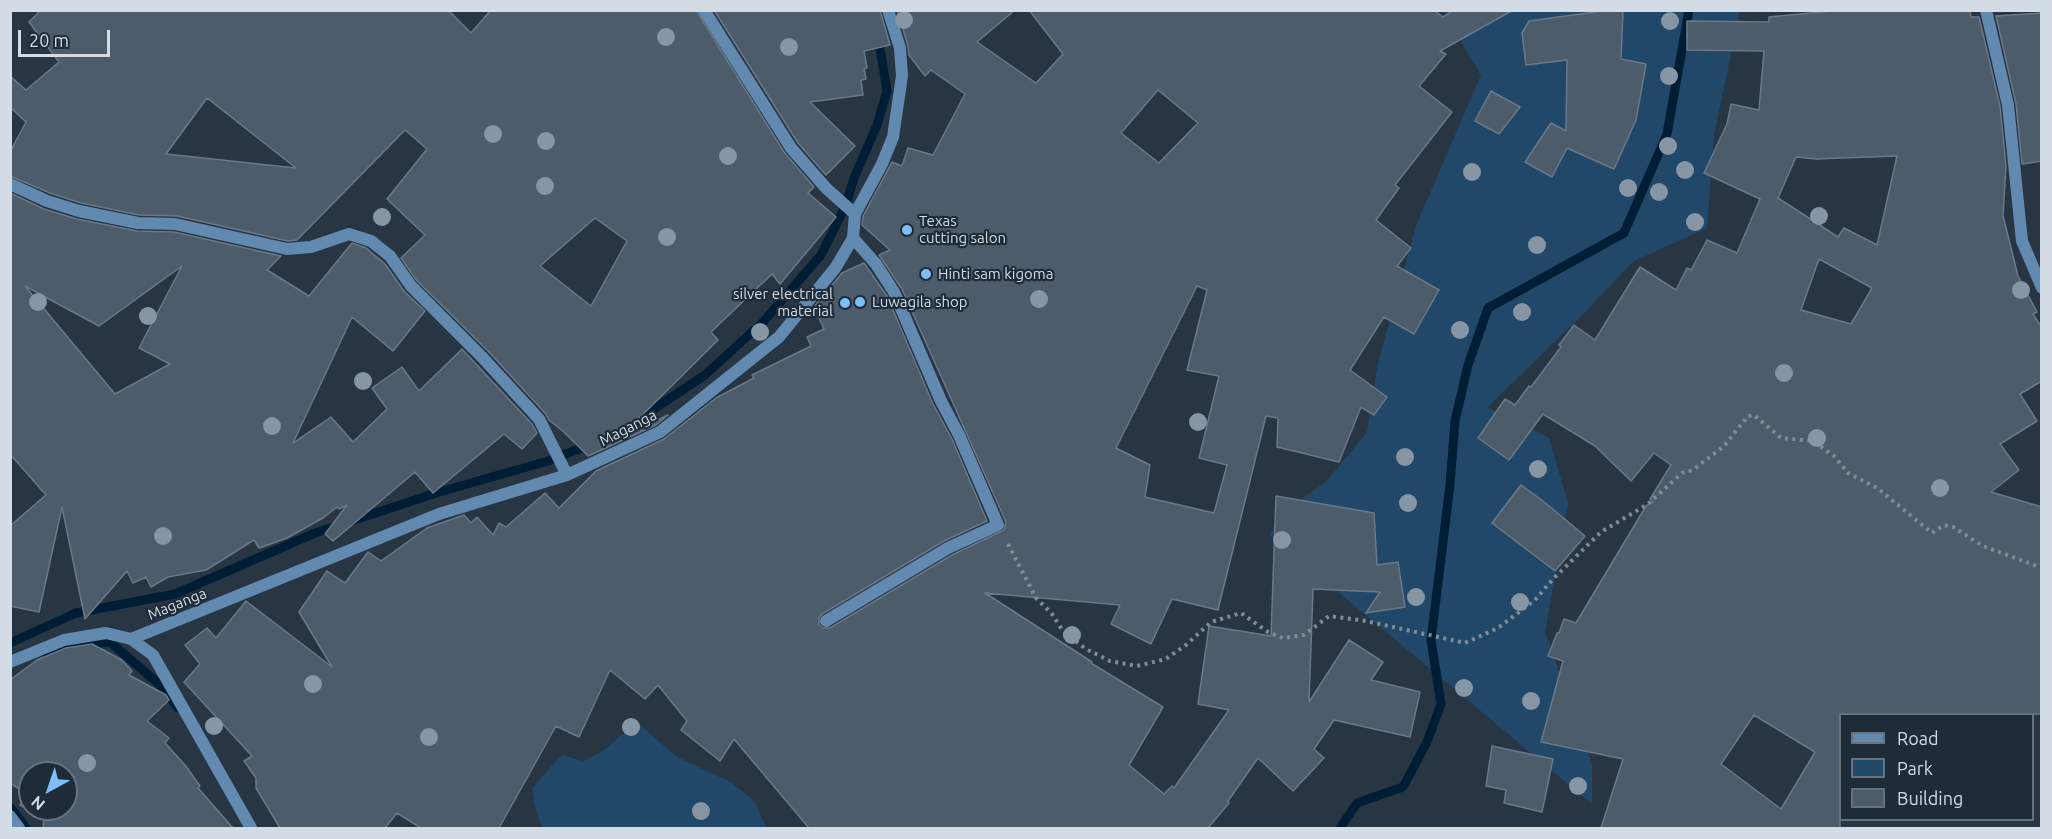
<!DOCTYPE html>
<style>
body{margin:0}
#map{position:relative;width:2052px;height:839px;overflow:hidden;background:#283644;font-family:Ubuntu,sans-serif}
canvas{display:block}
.frame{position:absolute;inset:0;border:12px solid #d3dce5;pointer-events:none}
.legend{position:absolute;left:1839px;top:713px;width:195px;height:108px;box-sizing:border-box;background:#1e2c39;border:2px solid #66727e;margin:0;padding:8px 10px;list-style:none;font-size:18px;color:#d3dce5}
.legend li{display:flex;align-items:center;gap:12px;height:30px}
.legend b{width:30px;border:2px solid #66727e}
.north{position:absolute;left:18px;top:761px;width:60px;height:60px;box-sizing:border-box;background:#1e2c39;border:2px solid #66727e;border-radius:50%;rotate:220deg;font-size:16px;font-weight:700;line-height:24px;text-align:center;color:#d3dce5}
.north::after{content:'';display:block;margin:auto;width:21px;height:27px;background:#7dbef9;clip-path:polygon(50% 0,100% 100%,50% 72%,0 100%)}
.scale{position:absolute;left:18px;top:30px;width:92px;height:27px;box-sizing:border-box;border:3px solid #d3dce5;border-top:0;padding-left:8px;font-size:18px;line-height:21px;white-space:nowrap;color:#d3dce5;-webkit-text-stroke:4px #1e2c39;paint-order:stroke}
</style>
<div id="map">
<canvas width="2052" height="839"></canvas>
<div class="frame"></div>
<ul class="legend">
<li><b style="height:8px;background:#628ab0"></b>Road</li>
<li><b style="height:16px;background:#224869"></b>Park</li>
<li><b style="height:16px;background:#4c5c6a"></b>Building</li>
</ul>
<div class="north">N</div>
<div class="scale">20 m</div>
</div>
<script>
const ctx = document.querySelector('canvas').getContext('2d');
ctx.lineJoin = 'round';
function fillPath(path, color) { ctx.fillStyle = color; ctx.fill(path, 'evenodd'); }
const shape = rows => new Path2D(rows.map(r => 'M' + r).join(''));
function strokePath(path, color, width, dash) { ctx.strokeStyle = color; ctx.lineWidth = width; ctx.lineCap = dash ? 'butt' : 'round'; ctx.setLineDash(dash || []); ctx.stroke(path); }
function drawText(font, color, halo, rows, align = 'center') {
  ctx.font = font + ' Ubuntu,sans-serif'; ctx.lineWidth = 4.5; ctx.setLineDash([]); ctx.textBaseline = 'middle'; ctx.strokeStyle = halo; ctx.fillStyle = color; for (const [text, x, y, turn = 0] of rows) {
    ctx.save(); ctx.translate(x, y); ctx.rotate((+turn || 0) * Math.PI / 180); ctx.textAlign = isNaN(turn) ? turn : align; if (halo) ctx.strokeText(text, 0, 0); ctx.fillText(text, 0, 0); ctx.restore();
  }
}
const green = shape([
 [1443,11,1740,11,1714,135,1707,228,1634,261,1580,317,1488,407,1549,438,1568,503,1545,632,1592,764,1592,804,1270,535,1281,513,1326,482,1367,432,1378,363,1416,226,1481,75],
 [640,725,677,757,732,783,755,802,766,828,542,828,535,806,532,789,546,772,562,755,583,761,603,751,620,736]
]);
const stream = shape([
 [630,423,648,413,705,375,763,322,821,255,846,205,854,178,877,125,887,91,878,36],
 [10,643,76,613,175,594,315,533,436,493,548,461,591,444],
 [46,653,77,645,110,642,159,684,178,708],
 [10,807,26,828],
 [1340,828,1357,803,1403,787,1427,742,1441,704,1431,640,1450,485,1455,421,1468,365,1488,308,1624,233,1667,134,1689,10]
]);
const building = shape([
 [41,10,448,10,471,33,491,10,696,10,784,152,814,187,808,193,836,217,780,284,772,274,711,332,718,340,618,439,668,415,656,425,588,456,564,432,549,420,545,413,488,351,417,281,401,258,425,235,387,199,427,149,405,130,297,240,288,241,177,216,139,215,81,203,50,193,10,176,10,152,26,122,10,107,10,76,26,90,59,62,29,22,41,10],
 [207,98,296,168,166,154,207,98],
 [595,218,627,241,591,306,540,266,595,218],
 [714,10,880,10,890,45,864,51,867,68,864,69,866,79,861,80,863,95,810,102,855,146,826,175,798,143,714,10],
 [897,10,1015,10,977,42,1036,83,1063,54,1029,10,1434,10,1443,17,1454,10,1513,10,1440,51,1446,54,1419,86,1452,112,1395,185,1399,188,1376,220,1411,248,1397,266,1439,290,1414,334,1384,317,1350,370,1387,397,1374,415,1361,407,1339,462,1277,447,1278,418,1266,416,1218,610,1172,599,1151,644,1111,624,1120,605,985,593,1092,662,1091,663,1163,707,1129,765,1164,794,1172,786,1174,788,1229,710,1198,704,1209,626,1271,636,1276,496,1374,513,1377,565,1398,562,1405,607,1366,613,1380,592,1313,589,1309,702,1349,640,1383,662,1371,680,1420,692,1410,737,1334,720,1314,749,1324,758,1293,791,1258,758,1228,801,1229,803,1208,828,809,828,734,739,720,761,681,730,687,721,658,685,645,699,610,670,579,737,556,726,499,828,421,828,397,813,385,828,280,828,256,788,256,778,244,761,252,756,184,682,200,664,185,645,207,628,216,638,246,601,332,667,299,612,327,571,345,583,368,552,381,561,427,528,464,515,471,523,477,517,493,535,499,523,506,527,545,493,559,508,596,471,664,439,716,398,754,378,752,375,811,346,807,337,824,329,814,307,842,273,864,263,887,296,933,404,952,439,987,521,944,541,822,614,819,618,819,625,823,628,830,628,952,555,1004,530,1006,522,902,289,879,255,890,250,862,225,863,216,892,162,902,166,908,148,933,155,965,94,931,70,925,76,909,55,908,46,897,10],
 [1158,90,1198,123,1159,163,1121,133,1158,90],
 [1197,286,1207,290,1187,370,1219,376,1199,458,1227,465,1214,513,1145,497,1150,465,1116,448,1197,286],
 [1610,10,1623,10,1621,59,1646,64,1636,120,1614,169,1567,148,1552,177,1525,162,1551,123,1566,131,1567,60,1526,65,1522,33,1529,21,1610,10],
 [1842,10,1970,10,1971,17,1979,17,2000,106,2006,166,2003,216,2018,276,2037,312,2033,314,2042,328,2042,381,2020,394,2037,421,2000,444,2019,470,1991,492,2042,507,2042,714,1840,714,1840,828,1601,828,1623,759,1541,742,1563,661,1548,656,1557,633,1559,633,1564,619,1576,623,1646,506,1653,502,1650,499,1671,465,1654,453,1631,481,1595,446,1543,414,1509,460,1478,438,1505,399,1515,405,1529,386,1531,387,1561,347,1559,345,1574,325,1595,340,1640,267,1676,290,1687,268,1691,270,1707,240,1737,253,1760,199,1704,173,1727,124,1731,104,1759,110,1764,51,1687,50,1687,21,1769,22,1769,17,1842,10],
 [1897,156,1877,245,1844,228,1838,237,1778,198,1796,157,1816,159,1897,156],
 [1819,259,1872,288,1851,324,1801,310,1819,259],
 [1754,715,1815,752,1781,809,1721,764,1754,715],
 [2042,13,2042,161,2022,164,2016,104,1996,16,2042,13],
 [1491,91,1520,107,1499,134,1475,121,1491,91],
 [10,193,44,209,77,219,137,231,174,232,281,256,267,270,309,296,352,243,366,248,385,264,404,291,425,311,393,351,352,317,293,443,331,417,353,442,387,409,372,388,402,367,419,391,462,349,532,424,537,433,522,449,504,434,433,493,415,472,333,541,325,534,347,505,339,509,337,507,323,518,287,538,259,548,254,540,206,570,168,577,151,587,146,577,133,583,127,571,85,619,62,507,39,612,10,606,10,526,46,495,10,454,10,193],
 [182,266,139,348,170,364,115,394,25,286,99,326,182,266],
 [1521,485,1543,501,1585,536,1555,571,1492,523,1521,485],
 [92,644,122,660,132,671,129,675,166,695,169,700,147,721,169,738,165,743,185,765,200,786,198,788,233,828,43,828,44,819,20,805,27,794,10,783,10,680,37,660,66,648,92,644],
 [30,773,66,773,66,809,30,809,30,773],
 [1492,746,1553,759,1542,812,1504,803,1506,790,1486,786,1492,746]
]);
const path = shape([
 [1008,544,1036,598,1052,614,1063,631,1086,649,1110,661,1137,666,1166,659,1186,645,1211,622,1241,613,1268,632,1283,638,1304,635,1329,616,1366,621,1465,643,1498,628,1535,600,1553,579,1601,532,1648,504,1682,473,1693,470,1724,446,1748,416,1754,415,1781,438,1813,441,1834,456,1848,473,1877,488,1932,533,1944,525,1953,527,1983,546,2042,568]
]);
const minor = shape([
 [704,10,791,148,826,188,855,214],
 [1986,10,2008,105,2022,241,2042,288],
 [10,184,47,201,79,211,138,223,175,224,287,249,311,247,349,234,371,241,390,256,411,286,482,357,539,419,567,475],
 [826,621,948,548,998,525,959,435,941,401,894,292,876,264,853,238],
 [131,639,439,514,567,475,660,432,779,337,836,267,853,238,855,214,882,164,893,137,902,76,900,48,888,10],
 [10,662,64,640,106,633,131,639,153,655,251,828],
 [10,816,19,828]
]);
const trees = [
 [904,20],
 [1670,21],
 [666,37],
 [789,47],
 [1669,76],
 [493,134],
 [546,141],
 [1668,146],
 [728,156],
 [1685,170],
 [1472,172],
 [545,186],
 [1628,188],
 [1659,192],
 [1819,216],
 [382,217],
 [1695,222],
 [667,237],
 [1537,245],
 [2021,290],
 [1039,299],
 [38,302],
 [1522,312],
 [148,316],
 [1460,330],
 [760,332],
 [1784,373],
 [363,381],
 [1198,422],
 [272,426],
 [1817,438],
 [1405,457],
 [1538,469],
 [1940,488],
 [1408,503],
 [163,536],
 [1282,540],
 [1416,597],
 [1520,602],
 [1072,635],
 [313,684],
 [1464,688],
 [1531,701],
 [214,726],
 [631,727],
 [429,737],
 [87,763],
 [1578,786],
 [701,811]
];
const markers = [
 [907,230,6,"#7dbef9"],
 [926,274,6,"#7dbef9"],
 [860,302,6,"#7dbef9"],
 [845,303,6,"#7dbef9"]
];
const poiNames = [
 ["Texas",919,221],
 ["cutting salon",919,238],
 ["Hinti sam kigoma",938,274],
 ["silver electrical",833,294,"right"],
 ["material",833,311,"right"],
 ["Luwagila shop",872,302]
];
const streetNames = [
 ["Maganga",628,428,-27],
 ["Maganga",177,604,-22]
];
fillPath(green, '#224869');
strokePath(stream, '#001d36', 9);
fillPath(building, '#4c5c6a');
strokePath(building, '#697989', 1.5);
strokePath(path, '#7f8b96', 4, [3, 4.5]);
strokePath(minor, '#628ab0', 12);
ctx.fillStyle = '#8796a4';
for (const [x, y] of trees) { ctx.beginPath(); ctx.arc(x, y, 9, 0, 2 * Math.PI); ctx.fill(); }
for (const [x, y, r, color] of markers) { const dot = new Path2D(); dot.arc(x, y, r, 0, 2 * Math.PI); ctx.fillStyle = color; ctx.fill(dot); strokePath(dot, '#1e2c39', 2); }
drawText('15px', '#d3dce5', '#1e2c39', poiNames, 'left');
drawText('15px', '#d3dce5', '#1e2c39', streetNames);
</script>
